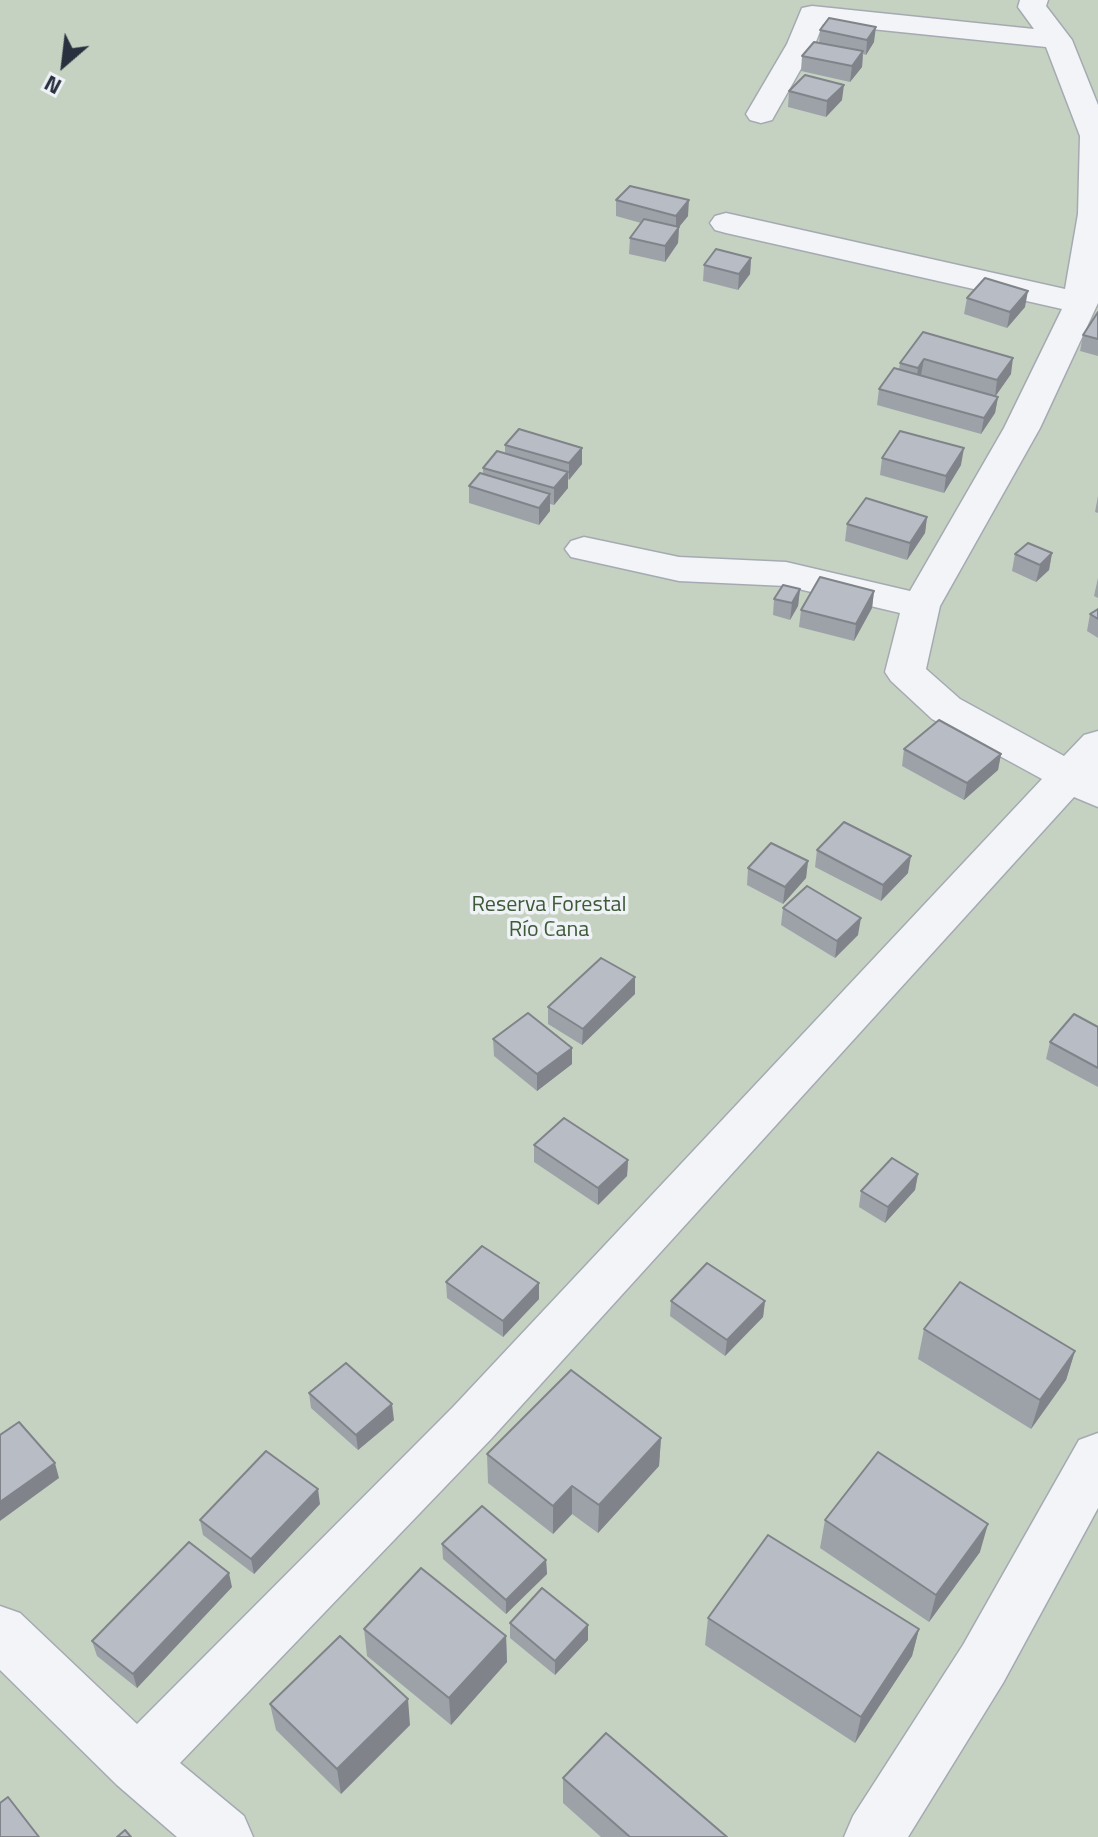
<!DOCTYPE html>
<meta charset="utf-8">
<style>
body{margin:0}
#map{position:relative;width:1098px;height:1837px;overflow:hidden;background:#e0e3e8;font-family:"Titillium Web",sans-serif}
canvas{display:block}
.north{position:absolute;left:24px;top:24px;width:80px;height:80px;-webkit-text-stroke:6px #eff2f6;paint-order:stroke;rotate:208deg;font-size:22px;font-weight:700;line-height:32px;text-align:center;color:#29313f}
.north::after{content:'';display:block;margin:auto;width:28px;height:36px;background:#29313f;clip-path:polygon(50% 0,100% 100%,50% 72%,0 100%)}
</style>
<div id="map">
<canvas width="1098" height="1837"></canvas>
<div class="north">N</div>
</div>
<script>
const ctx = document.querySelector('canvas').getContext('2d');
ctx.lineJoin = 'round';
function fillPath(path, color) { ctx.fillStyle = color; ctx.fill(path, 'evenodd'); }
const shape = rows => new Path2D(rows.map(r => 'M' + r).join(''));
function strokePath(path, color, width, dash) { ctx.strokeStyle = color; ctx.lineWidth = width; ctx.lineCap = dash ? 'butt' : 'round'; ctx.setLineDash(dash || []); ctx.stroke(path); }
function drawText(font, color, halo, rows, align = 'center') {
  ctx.font = font + ' "Titillium Web",sans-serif'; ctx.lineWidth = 7; ctx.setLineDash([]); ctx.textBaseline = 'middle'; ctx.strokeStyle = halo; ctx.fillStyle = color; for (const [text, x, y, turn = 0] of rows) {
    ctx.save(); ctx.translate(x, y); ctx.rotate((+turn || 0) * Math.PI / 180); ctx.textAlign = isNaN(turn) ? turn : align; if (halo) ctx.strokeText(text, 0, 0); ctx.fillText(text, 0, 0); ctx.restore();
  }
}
const green = shape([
 [0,0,1098,0,1098,1837,0,1837]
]);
const street = shape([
 [1020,0,1048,0,1046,6,1072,40,1098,105,1098,303,1040,428,940,606,926,669,960,699,1064,756,1084,735,1098,731,1098,807,1074,797,491,1439,180,1763,244,1816,253,1837,177,1837,117,1785,0,1670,0,1606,20,1613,137,1724,453,1407,1042,779,932,719,891,681,885,672,900,613,786,586,679,581,571,557,565,549,571,541,584,537,679,557,786,562,910,591,1004,428,1062,309,726,233,715,230,710,223,715,216,726,213,1065,289,1078,214,1080,136,1046,47,823,24,815,44,772,120,761,123,750,120,746,114,787,44,802,8,812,6,1034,29,1018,7,1020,0],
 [1098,1433,1098,1508,1003,1683,908,1837,844,1837,853,1816,963,1645,1079,1440,1098,1433]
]);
const wall = shape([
 [829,18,874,42,866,55,863,54,862,67,850,82,801,71,802,56,819,43,820,30],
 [789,91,842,100,826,117,788,107],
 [616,200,688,216,679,227,678,243,665,262,629,254,630,238,641,223,616,216],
 [751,258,750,274,738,290,703,281,704,265],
 [967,298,1025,307,1007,328,964,314],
 [1098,312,1098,356,1080,351,1083,335],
 [923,332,1011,374,995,396,998,397,995,413,981,434,877,405,879,389,899,369,900,363],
 [505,445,582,448,582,464,568,480,568,488,554,505,550,504,550,511,539,525,469,503,469,486,483,474,483,468,505,453],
 [882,458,961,465,944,493,880,475],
 [1098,496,1098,513,1095,512],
 [927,517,925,533,907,560,845,541,847,524],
 [1052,553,1049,570,1036,582,1012,571,1015,554],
 [1098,578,1098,598,1094,596],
 [800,589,798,606,790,620,773,615,774,599],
 [874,591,872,608,854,641,799,627,801,610],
 [1098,609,1098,638,1087,631,1090,614],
 [904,749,1001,754,998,770,964,800,902,766],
 [817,850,908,873,881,901,815,867],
 [808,861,806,878,783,904,747,885,748,868],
 [783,908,858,935,835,958,781,925],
 [635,994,582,1045,548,1024,548,1007],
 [1098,1027,1098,1087,1046,1059,1050,1042],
 [493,1039,572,1048,572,1064,537,1091,494,1056],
 [534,1145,628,1160,627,1176,598,1205,534,1162],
 [918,1174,915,1190,885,1223,859,1207,861,1191],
 [446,1282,539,1299,503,1337,447,1298],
 [671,1301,765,1301,763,1317,725,1356,670,1316],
 [924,1329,1075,1351,1066,1380,1031,1429,918,1359],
 [309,1393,394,1420,358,1450,311,1408],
 [661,1438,659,1466,598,1533,572,1514,553,1534,488,1483,487,1454],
 [320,1504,254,1574,203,1535,200,1520],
 [825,1520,980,1552,929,1622,820,1548],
 [442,1544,546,1560,547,1574,506,1614,443,1559],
 [232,1587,137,1688,97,1656,92,1641],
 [708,1618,919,1629,912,1656,855,1743,705,1645],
 [510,1623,588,1625,588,1640,555,1675,510,1638],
 [364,1629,506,1636,507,1662,451,1725,367,1656],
 [270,1704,410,1725,341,1794,276,1730],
 [563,1778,727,1837,601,1837,563,1803]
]);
const shadedWall = shape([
 [876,27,874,42,866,55,867,40],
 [863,51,862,67,850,82,852,66],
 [844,85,842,100,826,117,827,101],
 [689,200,688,216,679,227,678,243,665,262,665,246,676,231,676,216],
 [751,258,750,274,738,290,739,274],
 [1028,291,1025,307,1007,328,1010,312],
 [1013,358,1011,374,995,397,997,380],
 [924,359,921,375,916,384,918,368],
 [998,397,995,413,981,434,984,418],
 [582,448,582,464,569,480,569,463],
 [964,448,961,465,944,493,946,476],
 [568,472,568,488,554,505,554,488],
 [550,494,550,511,539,525,539,508],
 [927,517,925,533,907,560,910,543],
 [1052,553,1049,570,1036,582,1040,565],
 [800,589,798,606,790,620,792,603],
 [874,591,872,608,854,641,856,624],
 [1001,754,998,770,964,800,967,783],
 [911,856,908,873,881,901,883,885],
 [808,861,806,878,783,904,785,887],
 [861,918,858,935,835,958,837,941],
 [635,977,635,994,582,1045,583,1029],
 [572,1048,572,1064,537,1091,537,1074],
 [628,1160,627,1176,598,1205,598,1188],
 [918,1174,915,1190,885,1223,888,1207],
 [539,1283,539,1299,503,1337,503,1321],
 [765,1301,763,1317,725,1356,727,1340],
 [1075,1351,1066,1380,1031,1429,1040,1400],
 [392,1404,394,1420,358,1450,356,1435],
 [661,1438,659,1466,598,1533,599,1505],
 [55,1463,59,1478,0,1521,0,1502],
 [572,1486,572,1514,553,1534,553,1506],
 [318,1489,320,1504,254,1574,251,1559],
 [988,1524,980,1552,929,1622,936,1595],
 [546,1560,547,1574,506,1614,506,1600],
 [229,1573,232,1587,137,1688,133,1674],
 [588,1625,588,1640,555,1675,555,1661],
 [919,1629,912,1656,855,1743,861,1717],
 [506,1636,507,1662,451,1725,449,1698],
 [408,1699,410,1725,341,1794,337,1769]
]);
const building = shape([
 [829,18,876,27,867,40,820,30,829,18],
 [814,42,863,51,852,66,802,56,814,42],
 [805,75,844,85,827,101,789,91,805,75],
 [630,186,689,200,676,216,616,200,630,186],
 [644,219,679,227,665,246,630,238,644,219],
 [716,249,751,258,739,274,704,265,716,249],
 [985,278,1028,291,1010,312,967,298,985,278],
 [1098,312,1098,339,1083,335,1098,312],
 [923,332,1013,358,997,380,924,359,918,368,900,363,923,332],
 [894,368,998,397,984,418,879,389,894,368],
 [519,429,582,448,569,463,505,445,519,429],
 [900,431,964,448,946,476,882,458,900,431],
 [497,451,568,472,554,488,483,468,497,451],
 [480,473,550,494,539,508,469,486,480,473],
 [866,498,927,517,910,543,847,524,866,498],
 [1028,543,1052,553,1040,565,1015,554,1028,543],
 [820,577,874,591,856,624,801,610,820,577],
 [783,585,800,589,792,603,774,599,783,585],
 [1098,609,1098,619,1090,614,1098,609],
 [939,720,1001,754,967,783,904,749,939,720],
 [844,822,911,856,883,885,817,850,844,822],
 [771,843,808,861,785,887,748,868,771,843],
 [807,886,861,918,837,941,783,908,807,886],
 [601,958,635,977,583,1029,548,1007,601,958],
 [528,1013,572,1048,537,1074,493,1039,528,1013],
 [1074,1014,1098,1027,1098,1068,1050,1042,1074,1014],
 [564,1118,628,1160,598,1188,534,1145,564,1118],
 [892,1158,918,1174,888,1207,861,1191,892,1158],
 [482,1246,539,1283,503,1321,446,1282,482,1246],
 [707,1263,765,1301,727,1340,671,1301,707,1263],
 [960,1282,1075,1351,1040,1400,924,1329,960,1282],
 [346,1363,392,1404,356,1435,309,1393,346,1363],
 [571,1370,661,1438,599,1505,572,1486,553,1506,487,1454,571,1370],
 [19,1422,55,1463,0,1502,0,1435,19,1422],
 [266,1451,318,1489,251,1559,200,1520,266,1451],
 [878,1452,988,1524,936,1595,825,1520,878,1452],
 [482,1506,546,1560,506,1600,442,1544,482,1506],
 [768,1535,919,1629,861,1717,708,1618,768,1535],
 [189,1542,229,1573,133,1674,92,1641,189,1542],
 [421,1568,506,1636,449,1698,364,1629,421,1568],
 [542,1588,588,1625,555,1661,510,1623,542,1588],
 [340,1636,408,1699,337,1769,270,1704,340,1636],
 [606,1733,727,1837,630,1837,563,1778,606,1733],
 [8,1797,39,1837,0,1837,0,1803,8,1797],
 [125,1830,131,1837,117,1837,125,1830]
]);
const parkNames = [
 ["Reserva Forestal",549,906],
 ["Río Cana",549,931]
];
fillPath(green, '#c6d2c1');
strokePath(street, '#a5aab2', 3);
fillPath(street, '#f2f4f7');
fillPath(wall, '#9da2a9');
fillPath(shadedWall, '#80848a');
fillPath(building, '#b7bcc5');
strokePath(building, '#80848a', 2);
drawText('22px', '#3e5a37', '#eff2f6', parkNames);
</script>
